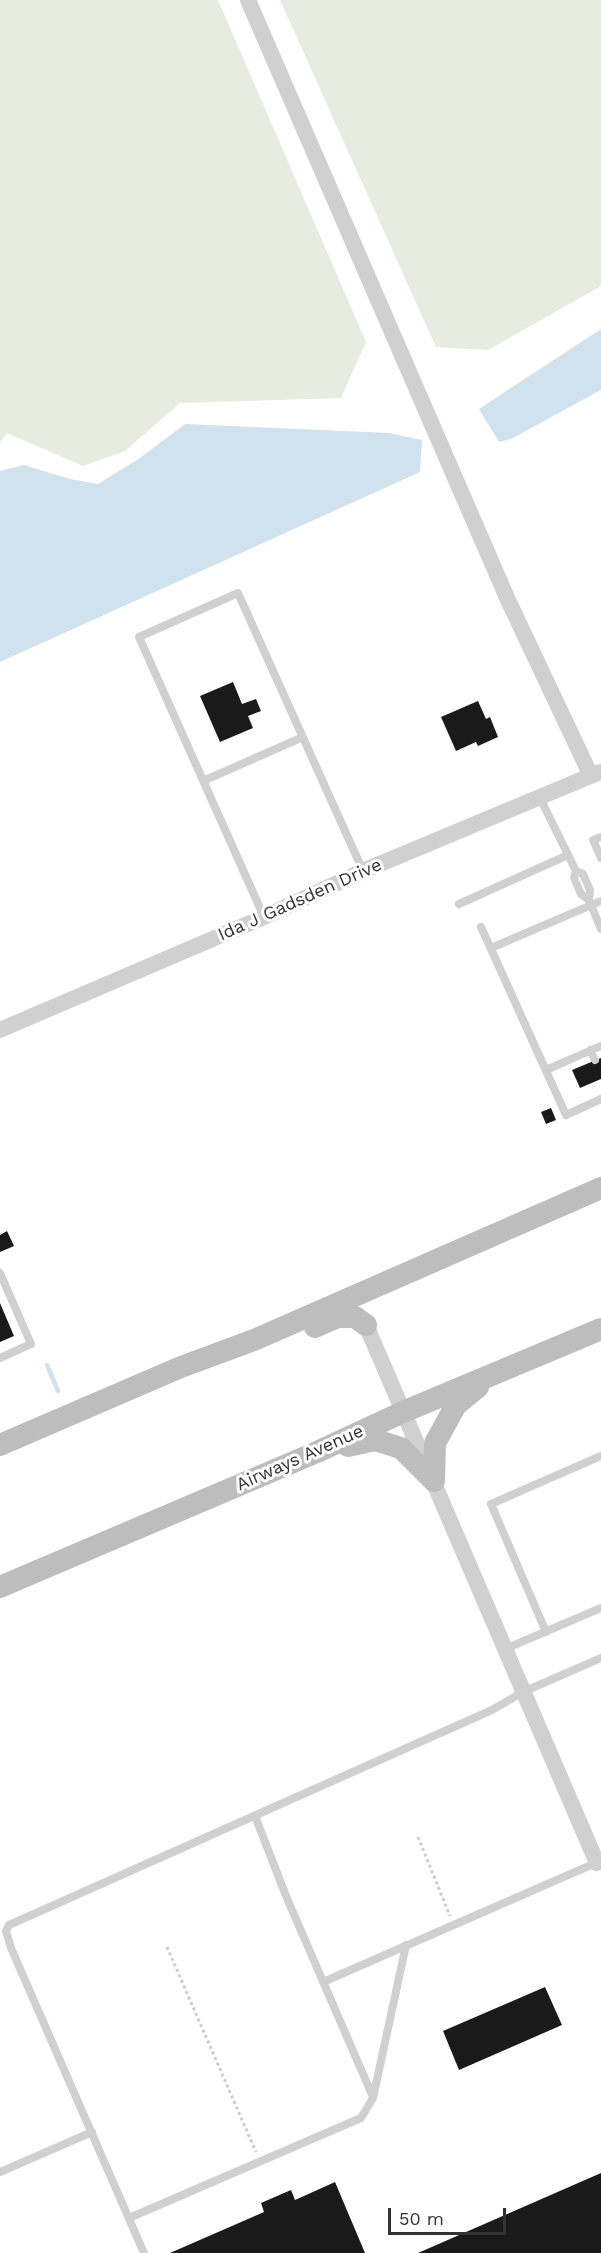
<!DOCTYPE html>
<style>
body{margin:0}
#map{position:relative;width:601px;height:2253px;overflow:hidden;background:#fff;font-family:"Work Sans",sans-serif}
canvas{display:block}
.scale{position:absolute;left:388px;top:2208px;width:118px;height:27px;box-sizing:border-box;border:3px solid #333;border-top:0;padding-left:8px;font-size:18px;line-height:21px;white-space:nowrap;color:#333;-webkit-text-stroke:4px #fff;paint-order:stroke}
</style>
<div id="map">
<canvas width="601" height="2253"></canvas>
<div class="scale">50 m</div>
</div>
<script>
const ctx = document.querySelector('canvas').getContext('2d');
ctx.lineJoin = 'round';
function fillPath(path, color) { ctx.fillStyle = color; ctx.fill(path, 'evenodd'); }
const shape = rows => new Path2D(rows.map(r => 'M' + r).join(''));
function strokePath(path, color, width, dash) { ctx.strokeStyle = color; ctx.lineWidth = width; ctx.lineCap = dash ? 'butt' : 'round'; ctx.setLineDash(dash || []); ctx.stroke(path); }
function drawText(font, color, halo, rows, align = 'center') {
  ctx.font = font + ' "Work Sans",sans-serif'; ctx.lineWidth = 6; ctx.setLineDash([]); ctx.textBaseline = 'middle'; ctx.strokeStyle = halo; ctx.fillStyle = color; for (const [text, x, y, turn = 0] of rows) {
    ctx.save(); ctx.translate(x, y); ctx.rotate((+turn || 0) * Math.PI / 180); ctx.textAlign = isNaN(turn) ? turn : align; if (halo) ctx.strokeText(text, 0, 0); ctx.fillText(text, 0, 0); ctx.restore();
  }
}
const green = shape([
 [0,0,218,0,366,342,341,398,180,403,125,451,83,466,7,433,0,442],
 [280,0,601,0,601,286,488,350,436,347]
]);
const water = shape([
 [601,329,601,390,511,439,499,442,479,409],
 [185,424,389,433,422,440,420,472,0,662,0,471,24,465,70,479,98,484,140,458]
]);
const stream = shape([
 [47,1365,58,1391]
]);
const building = shape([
 [233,682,242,704,256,699,261,711,248,716,253,728,220,742,200,696],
 [478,701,486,719,490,717,498,737,478,746,476,742,456,751,441,717],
 [601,1058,601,1079,580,1088,572,1070],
 [551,1108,556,1120,546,1124,541,1112],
 [7,1231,14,1246,0,1252,0,1235],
 [0,1303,14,1336,0,1342],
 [545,1987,562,2025,459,2070,443,2031],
 [601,2173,601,2253,418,2253],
 [335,2182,365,2253,170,2253,264,2212,261,2203,291,2190,295,2200]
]);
const path = shape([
 [418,1837,450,1916],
 [167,1947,256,2152]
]);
const lane = shape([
 [203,781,303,737],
 [540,798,576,871,574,878,581,894,589,900,601,929],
 [601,837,593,840,601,858],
 [576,871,583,874,590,890,589,900],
 [459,904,568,855],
 [264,917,139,637,238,593,363,871],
 [481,927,566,1115,601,1099],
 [491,948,601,901],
 [590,1050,595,1060],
 [546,1070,601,1046],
 [0,1273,31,1344,0,1358],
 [546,1632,491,1504,601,1456],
 [505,1649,601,1608],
 [255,1816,286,1896,373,2097],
 [323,1982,598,1862],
 [0,2172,92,2132],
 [129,2218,361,2118,373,2098,406,1945],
 [144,2253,11,1948,6,1931,9,1925,492,1710,523,1692,601,1658]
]);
const street = shape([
 [248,0,508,600,591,776],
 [0,1030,264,917,363,871,600,772],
 [366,1325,597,1863]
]);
const secondary = shape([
 [315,1327,338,1317,355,1317,366,1325],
 [0,1445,181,1367,254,1340,601,1188],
 [348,1446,375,1440,401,1448,434,1481],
 [434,1481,435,1443,456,1405,478,1387],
 [0,1587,317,1452,403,1412,601,1329]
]);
const streetNames = [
 ["Ida J Gadsden Drive",300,900,-24],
 ["Airways Avenue",300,1458,-24]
];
fillPath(green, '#e6ecdf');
fillPath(water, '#cfe2ee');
strokePath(stream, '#cfe2ee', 4.5);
fillPath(building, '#1a1a1a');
strokePath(path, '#cdcdcd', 3, [3, 3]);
strokePath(lane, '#d0d0d0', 8);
strokePath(street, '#d0d0d0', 16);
strokePath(secondary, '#bdbdbd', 22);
drawText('18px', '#333', '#fff', streetNames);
</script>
